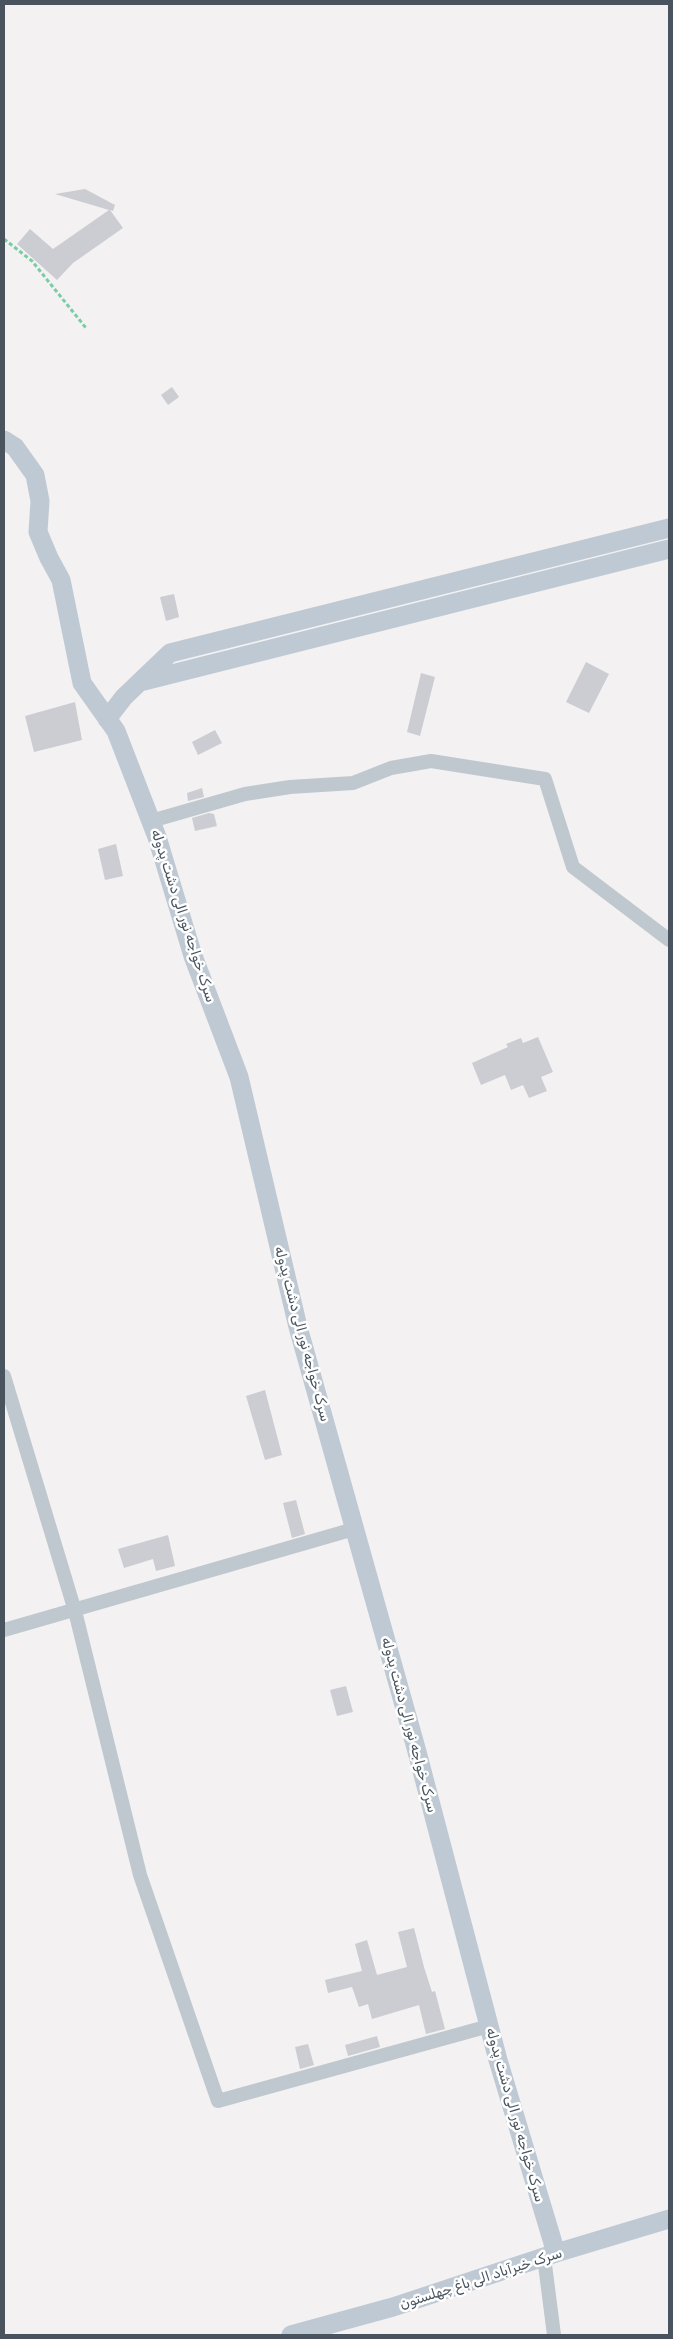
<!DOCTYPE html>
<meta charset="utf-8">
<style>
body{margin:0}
#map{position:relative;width:673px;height:2339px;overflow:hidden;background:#f3f1f1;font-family:Rubik,sans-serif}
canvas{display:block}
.frame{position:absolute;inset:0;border:5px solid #49545e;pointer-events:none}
</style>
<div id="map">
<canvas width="673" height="2339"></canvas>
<div class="frame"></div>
</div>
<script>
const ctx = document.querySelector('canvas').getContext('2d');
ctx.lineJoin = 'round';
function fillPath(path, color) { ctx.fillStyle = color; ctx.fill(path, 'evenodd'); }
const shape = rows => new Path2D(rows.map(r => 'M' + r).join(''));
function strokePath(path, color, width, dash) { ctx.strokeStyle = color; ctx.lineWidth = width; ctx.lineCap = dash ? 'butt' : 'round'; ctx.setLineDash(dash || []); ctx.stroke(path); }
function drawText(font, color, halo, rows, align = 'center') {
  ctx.font = font + ' Rubik,"Noto Sans Arabic",sans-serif'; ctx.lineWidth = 5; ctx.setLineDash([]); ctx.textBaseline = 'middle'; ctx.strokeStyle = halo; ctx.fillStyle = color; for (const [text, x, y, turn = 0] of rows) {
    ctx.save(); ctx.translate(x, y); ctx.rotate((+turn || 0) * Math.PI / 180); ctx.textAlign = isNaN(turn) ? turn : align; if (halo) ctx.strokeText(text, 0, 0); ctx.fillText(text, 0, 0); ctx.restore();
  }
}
const building = shape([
 [85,189,115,205,113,211,110,210,123,228,73,263,57,280,17,244,30,229,53,249,109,210,55,194],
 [172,387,179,397,168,405,161,395],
 [174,594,179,617,166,621,160,597],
 [586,662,609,674,589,713,566,702],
 [421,673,435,677,420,736,407,732],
 [75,702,82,740,34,752,25,716],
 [215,730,222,743,198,755,192,742],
 [202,788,204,797,188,801,187,793],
 [209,813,214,814,217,826,195,831,192,818],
 [116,844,123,876,105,880,98,849],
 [538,1037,553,1072,541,1077,547,1091,529,1098,523,1085,511,1090,505,1075,481,1085,472,1063,508,1047,506,1044,521,1038,523,1043],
 [265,1390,282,1455,265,1460,246,1396],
 [296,1500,305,1534,292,1538,283,1503],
 [168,1535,175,1566,156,1571,153,1559,124,1568,118,1549],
 [346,1686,353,1712,337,1716,330,1690],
 [414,1928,424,1967,432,1992,435,1991,445,2029,426,2034,419,2005,372,2019,368,2004,359,2007,352,1987,328,1993,325,1980,362,1971,355,1944,367,1940,377,1975,407,1967,398,1932],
 [377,2036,380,2047,348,2056,345,2045],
 [308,2044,314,2065,300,2069,295,2047]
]);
const path = shape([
 [4,239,32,261,86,328]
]);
const street = shape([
 [151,821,245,794,290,787,353,783,391,768,431,761,545,779,573,867,669,940],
 [4,1376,75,1611,140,1875,218,2101,489,2026],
 [4,1630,354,1529],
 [544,2257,554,2335]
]);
const secondary = shape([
 [4,440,15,447,35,475,40,501,38,532,49,558,61,580,82,683,116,731,157,837,193,956,239,1077,298,1327,416,1748,498,2060,556,2253],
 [144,681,669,549],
 [107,719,124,697,170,653,669,528],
 [291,2335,393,2307,556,2253,669,2219]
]);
const streetNames = [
 ["سرک خواجه نور الی دشت پدوله",183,916,72],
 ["سرک خواجه نور الی دشت پدوله",302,1334,75],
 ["سرک خواجه نور الی دشت پدوله",409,1725,75],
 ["سرک خواجه نور الی دشت پدوله",515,2115,74],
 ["سرک خیرآباد الی باغ چهلستون",481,2279,-18]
];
fillPath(building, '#cbcdd3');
strokePath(path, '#79cda5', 3, [4, 2.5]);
strokePath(street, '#bfc8cf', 14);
strokePath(secondary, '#bfc9d4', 19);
drawText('14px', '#49545e', '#fff', streetNames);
</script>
